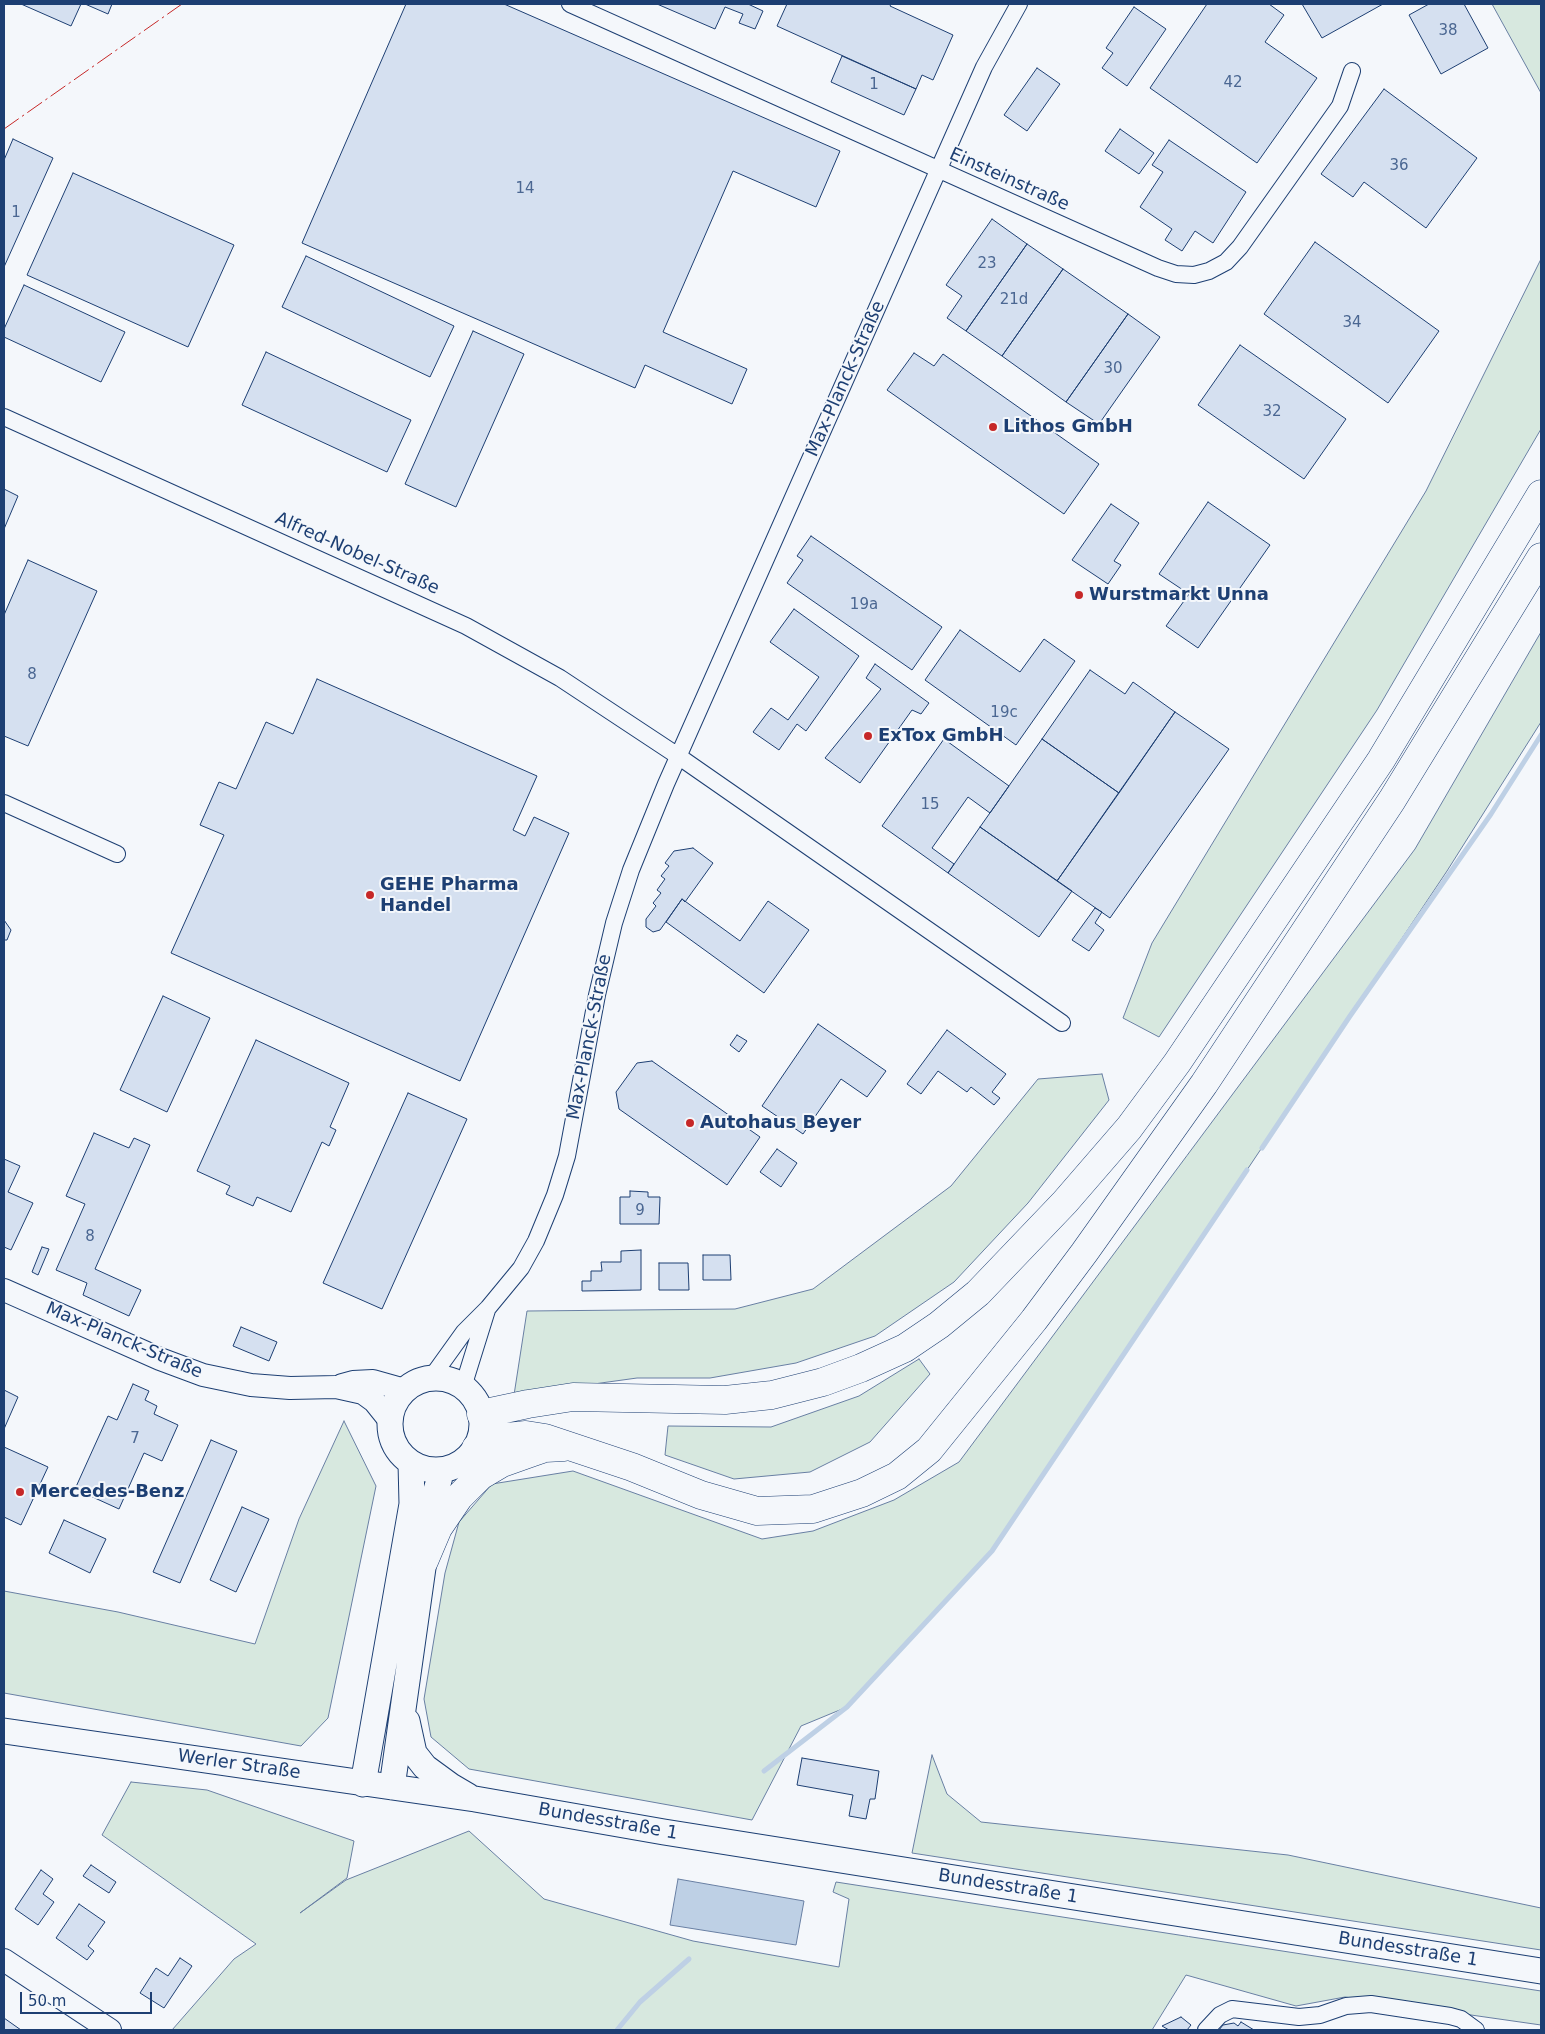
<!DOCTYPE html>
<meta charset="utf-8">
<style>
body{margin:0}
#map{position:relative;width:1545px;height:2034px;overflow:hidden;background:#f4f7fb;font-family:"DejaVu Sans",sans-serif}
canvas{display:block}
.frame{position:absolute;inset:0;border:5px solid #1d3f73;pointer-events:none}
.scale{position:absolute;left:20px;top:1992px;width:132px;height:22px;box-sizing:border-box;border:2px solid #1d3f73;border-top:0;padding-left:6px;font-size:15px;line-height:18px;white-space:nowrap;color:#1d3f73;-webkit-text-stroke:4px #f4f7fb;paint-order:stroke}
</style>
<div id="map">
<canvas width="1545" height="2034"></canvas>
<div class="frame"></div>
<div class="scale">50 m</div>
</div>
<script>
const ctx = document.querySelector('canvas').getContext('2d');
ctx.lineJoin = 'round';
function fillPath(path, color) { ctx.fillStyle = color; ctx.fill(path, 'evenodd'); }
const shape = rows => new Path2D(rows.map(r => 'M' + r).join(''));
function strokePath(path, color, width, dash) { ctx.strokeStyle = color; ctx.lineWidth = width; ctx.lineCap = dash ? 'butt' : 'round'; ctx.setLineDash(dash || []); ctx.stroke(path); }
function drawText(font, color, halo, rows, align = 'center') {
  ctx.font = font + ' "DejaVu Sans",sans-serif'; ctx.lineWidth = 4; ctx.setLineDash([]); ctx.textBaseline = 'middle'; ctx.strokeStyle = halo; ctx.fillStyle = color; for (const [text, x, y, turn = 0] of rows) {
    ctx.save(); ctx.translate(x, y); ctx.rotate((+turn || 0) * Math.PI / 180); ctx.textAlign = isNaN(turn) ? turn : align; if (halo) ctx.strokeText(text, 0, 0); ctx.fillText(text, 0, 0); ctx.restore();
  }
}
const green = shape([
 [1492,4,1541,4,1541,93,1492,4],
 [1541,259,1541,429,1377,710,1159,1037,1123,1018,1152,943,1426,491,1541,259],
 [1541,632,1541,722,1447,871,992,1551,847,1707,801,1726,752,1820,469,1769,431,1737,424,1699,445,1573,459,1522,492,1484,573,1471,762,1539,813,1531,894,1500,959,1462,1415,849,1541,632],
 [1102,1074,1109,1100,1028,1203,954,1282,875,1336,796,1363,710,1378,637,1378,514,1395,527,1311,735,1309,813,1289,951,1186,1038,1079,1102,1074],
 [919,1359,930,1374,870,1442,810,1472,734,1479,665,1455,668,1426,771,1427,859,1396,919,1359],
 [344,1421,376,1486,328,1718,301,1746,4,1693,4,1591,118,1612,255,1644,299,1519,344,1421],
 [932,1755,947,1794,981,1822,1288,1855,1541,1908,1541,1950,912,1853,932,1755],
 [131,1782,207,1790,354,1841,347,1878,300,1913,346,1880,469,1831,544,1899,693,1941,839,1967,849,1899,833,1892,836,1882,1541,1991,1541,2025,1345,1997,1296,2006,1186,1975,1152,2030,172,2030,234,1959,256,1944,102,1835,131,1782]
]);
const water = shape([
 [678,1879,804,1901,796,1945,670,1925,678,1879]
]);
const stream = shape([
 [1262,1148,1350,1016,1491,814,1541,735],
 [764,1771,847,1707,992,1551,1247,1170],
 [617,2030,640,2002,689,1959]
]);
const building = shape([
 [21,4,81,4,71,26,21,4],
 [85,4,112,4,108,14,85,4],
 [406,4,504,4,840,151,816,207,733,171,663,332,747,369,732,404,645,365,635,388,302,243,406,4],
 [657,4,748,4,763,11,755,29,739,23,743,14,725,7,715,29,657,4],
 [787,4,891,4,890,6,953,35,933,80,922,75,916,89,777,26,787,4],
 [1207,4,1269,4,1284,15,1265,42,1317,78,1257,163,1150,88,1207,4],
 [1302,4,1383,4,1322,38,1302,4],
 [1429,4,1464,4,1488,48,1441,74,1409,15,1429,4],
 [1134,7,1166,29,1127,86,1102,68,1113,53,1106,48,1134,7],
 [842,56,916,89,904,115,831,82,842,56],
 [1037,68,1060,84,1027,131,1004,115,1037,68],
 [1384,89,1477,158,1426,228,1364,182,1353,197,1321,174,1384,89],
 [1120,129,1154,153,1139,174,1105,151,1120,129],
 [13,139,53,158,4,267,4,160,13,139],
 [1169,140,1246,192,1213,243,1195,231,1182,251,1165,240,1172,229,1140,207,1163,172,1152,165,1169,140],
 [73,173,234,245,188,347,27,275,73,173],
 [992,219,1027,244,966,331,947,318,962,296,946,285,992,219],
 [1315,242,1439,331,1388,403,1264,314,1315,242],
 [1027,244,1063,269,1002,356,966,331,1027,244],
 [306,256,454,326,430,377,282,307,306,256],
 [1063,269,1128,314,1066,402,1002,356,1063,269],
 [24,285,125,332,101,382,4,337,4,329,24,285],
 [1128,314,1160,337,1099,424,1066,402,1128,314],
 [473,331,524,354,456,507,405,484,473,331],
 [1240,345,1346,419,1304,479,1198,405,1240,345],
 [266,352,411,420,387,472,242,405,266,352],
 [914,353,934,366,943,354,1099,464,1064,514,887,390,914,353],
 [4,489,18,496,4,529,4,489],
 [1208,502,1270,545,1198,648,1166,626,1189,594,1159,574,1208,502],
 [1111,504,1139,523,1114,561,1121,565,1108,584,1072,560,1111,504],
 [811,536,942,627,912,670,787,583,803,560,797,556,811,536],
 [28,560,97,591,28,746,4,736,4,615,28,560],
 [794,609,859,656,806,731,797,724,779,750,753,732,771,708,788,720,819,677,770,642,794,609],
 [960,630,1020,672,1044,639,1075,661,1016,745,925,680,960,630],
 [875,664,929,703,921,714,912,710,860,783,825,758,881,689,866,678,875,664],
 [1090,670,1125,694,1133,682,1175,712,1119,793,1042,739,1090,670],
 [317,679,537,776,513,830,525,836,534,817,569,833,460,1081,171,953,224,835,200,825,219,782,236,789,266,722,293,734,317,679],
 [1175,712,1229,749,1110,918,1057,881,1175,712],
 [944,739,1009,786,990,813,968,797,932,848,954,864,948,873,882,826,944,739],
 [1042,739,1119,793,1057,881,980,827,1042,739],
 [980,827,1072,891,1039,937,948,873,980,827],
 [693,848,713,863,685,902,682,899,660,930,653,932,646,927,646,919,656,906,653,903,661,893,657,890,665,879,661,876,669,866,665,863,674,851,693,848],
 [682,899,740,941,768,901,809,930,764,993,666,922,682,899],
 [1095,908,1102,912,1095,923,1104,930,1089,951,1072,940,1095,908],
 [4,920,11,930,7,940,4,940,4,920],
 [163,996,210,1018,167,1112,120,1090,163,996],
 [818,1024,886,1071,867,1097,841,1079,803,1134,762,1106,818,1024],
 [947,1030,1006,1074,992,1092,1000,1098,994,1105,971,1087,967,1092,938,1071,921,1094,907,1084,947,1030],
 [737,1035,747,1041,739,1052,730,1045,737,1035],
 [256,1040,349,1083,330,1127,336,1130,329,1146,322,1142,291,1212,257,1197,253,1206,226,1194,230,1186,197,1171,256,1040],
 [652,1061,760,1137,727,1185,619,1109,616,1092,637,1063,652,1061],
 [408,1093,467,1119,382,1309,323,1283,408,1093],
 [94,1133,129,1148,134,1138,150,1145,95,1269,141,1290,129,1316,83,1295,87,1283,56,1270,85,1204,66,1196,94,1133],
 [777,1149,797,1163,781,1187,760,1172,777,1149],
 [4,1159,20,1166,8,1192,33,1203,11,1250,4,1247,4,1159],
 [630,1191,648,1192,648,1197,660,1197,659,1224,620,1224,620,1197,630,1197,630,1191],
 [42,1247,49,1249,38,1275,32,1272,42,1247],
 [641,1250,641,1290,582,1291,582,1281,591,1281,591,1271,602,1271,601,1262,621,1262,621,1251,641,1250],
 [703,1255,730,1255,731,1280,703,1280,703,1255],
 [659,1263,688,1263,689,1290,659,1290,659,1263],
 [241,1327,277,1342,269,1361,233,1346,241,1327],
 [133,1384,149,1391,145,1400,157,1406,154,1414,178,1425,162,1461,144,1453,119,1509,75,1489,108,1416,117,1420,133,1384],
 [4,1390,18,1397,4,1429,4,1390],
 [211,1440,237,1451,180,1583,153,1572,211,1440],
 [4,1447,48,1467,21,1525,4,1517,4,1447],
 [242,1507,269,1519,236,1592,210,1580,242,1507],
 [64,1520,106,1539,90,1573,49,1553,64,1520],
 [802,1758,879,1771,875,1799,870,1799,866,1819,849,1816,853,1795,797,1785,802,1758],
 [91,1865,116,1882,109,1893,83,1876,91,1865],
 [41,1870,53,1879,43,1894,54,1902,38,1925,15,1909,41,1870],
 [79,1904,105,1922,88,1946,94,1951,87,1960,56,1938,79,1904],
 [180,1958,192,1966,164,2008,140,1993,156,1968,168,1976,180,1958],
 [1181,2017,1191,2025,1187,2030,1169,2030,1162,2026,1181,2017],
 [4,2018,21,2030,4,2030,4,2018],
 [1241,2022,1254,2030,1219,2030,1223,2025,1234,2023,1238,2026,1241,2022]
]);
const street = shape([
 [570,4,1158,268,1176,274,1194,275,1209,271,1226,262,1240,247,1340,106,1352,71],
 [4,417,466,626,560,678,678,756,1062,1023],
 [4,803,117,854],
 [431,1378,464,1332,488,1308,521,1268,536,1241,555,1195,567,1156,597,995,614,923,631,870,666,784,984,67,1019,4],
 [463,1387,487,1310],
 [1206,2030,1220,2015,1232,2009,1299,2017,1320,2015,1346,2006,1371,2004,1450,2016,1461,2019,1476,2030]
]);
const secondary = shape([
 [4,1290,160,1359,203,1375,251,1385,290,1388,336,1387,363,1393,374,1401,390,1421],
 [342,1385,353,1382,373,1381,405,1390],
 [4,1960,110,2030]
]);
const primary = shape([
 '390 1424a46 46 0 1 1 92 0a46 46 0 1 1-92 0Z',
 [407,1721,414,1753,425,1767,451,1786,468,1796],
 [4,1731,475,1799,664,1832,1541,1971],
 [363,1784,412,1504,411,1463],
 [392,1787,432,1504,442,1470]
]);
const highway = shape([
 [481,1414,528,1404,573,1397,725,1400,772,1395,823,1382,861,1368,905,1348,939,1325,978,1293,1065,1202,1129,1128,1177,1063,1381,760,1541,494],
 [476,1448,498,1438,526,1435,545,1438,632,1467,701,1495,757,1511,813,1509,862,1493,897,1476,929,1450,1034,1320,1084,1253,1204,1084,1392,800,1541,557],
 [424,1561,438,1528,459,1497,480,1476,502,1463,533,1452,545,1448,564,1447]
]);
const power = shape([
 [4,129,182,4]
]);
const markers = [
 [993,427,5,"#c62828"],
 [1079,595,5,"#c62828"],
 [868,736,5,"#c62828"],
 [370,895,5,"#c62828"],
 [690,1123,5,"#c62828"],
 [20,1492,5,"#c62828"]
];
const numberNames = [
 ["38",1448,31],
 ["42",1233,83],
 ["1",874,85],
 ["36",1399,166],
 ["14",525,189],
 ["1",16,213],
 ["23",987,264],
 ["21d",1014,300],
 ["34",1352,323],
 ["30",1113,369],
 ["32",1272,412],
 ["19a",864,605],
 ["8",32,675],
 ["19c",1004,713],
 ["15",930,805],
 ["9",640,1211],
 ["8",90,1237],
 ["7",135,1439]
];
const streetNames = [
 ["Einsteinstraße",1009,180,24],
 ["Max-Planck-Straße",846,379,-66],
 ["Alfred-Nobel-Straße",357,554,24],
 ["Max-Planck-Straße",590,1037,-79],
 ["Max-Planck-Straße",124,1341,23],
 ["Werler Straße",239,1765,8],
 ["Bundesstraße 1",608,1822,10],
 ["Bundesstraße 1",1008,1887,9],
 ["Bundesstraße 1",1408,1950,9]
];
const poiNames = [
 ["Lithos GmbH",1003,427],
 ["Wurstmarkt Unna",1089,595],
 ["ExTox GmbH",878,736],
 ["GEHE Pharma",380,885],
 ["Handel",380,906],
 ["Autohaus Beyer",700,1123],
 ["Mercedes-Benz",30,1492]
];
fillPath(green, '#d7e8df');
strokePath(green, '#687fa3', 1);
fillPath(water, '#bed0e5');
strokePath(water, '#687fa3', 1);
strokePath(stream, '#bed0e5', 5);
fillPath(building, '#d5e0f0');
strokePath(building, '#1d3f73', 1);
strokePath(street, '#1d3f73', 18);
strokePath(secondary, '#1d3f73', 24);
strokePath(primary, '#1d3f73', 27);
strokePath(highway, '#1d3f73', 29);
strokePath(street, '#f4f7fb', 16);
strokePath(secondary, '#f4f7fb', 22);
strokePath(primary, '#f4f7fb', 25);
strokePath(highway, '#f4f7fb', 28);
strokePath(power, '#c62828', 1, [18, 4, 2.5, 4]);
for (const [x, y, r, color] of markers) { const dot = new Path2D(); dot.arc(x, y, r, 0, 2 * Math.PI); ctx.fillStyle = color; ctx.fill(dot); strokePath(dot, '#f4f7fb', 2); }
drawText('15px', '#4b6792', null, numberNames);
drawText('18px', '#1d3f73', '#f4f7fb', streetNames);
drawText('bold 18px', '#1d3f73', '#f4f7fb', poiNames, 'left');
</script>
